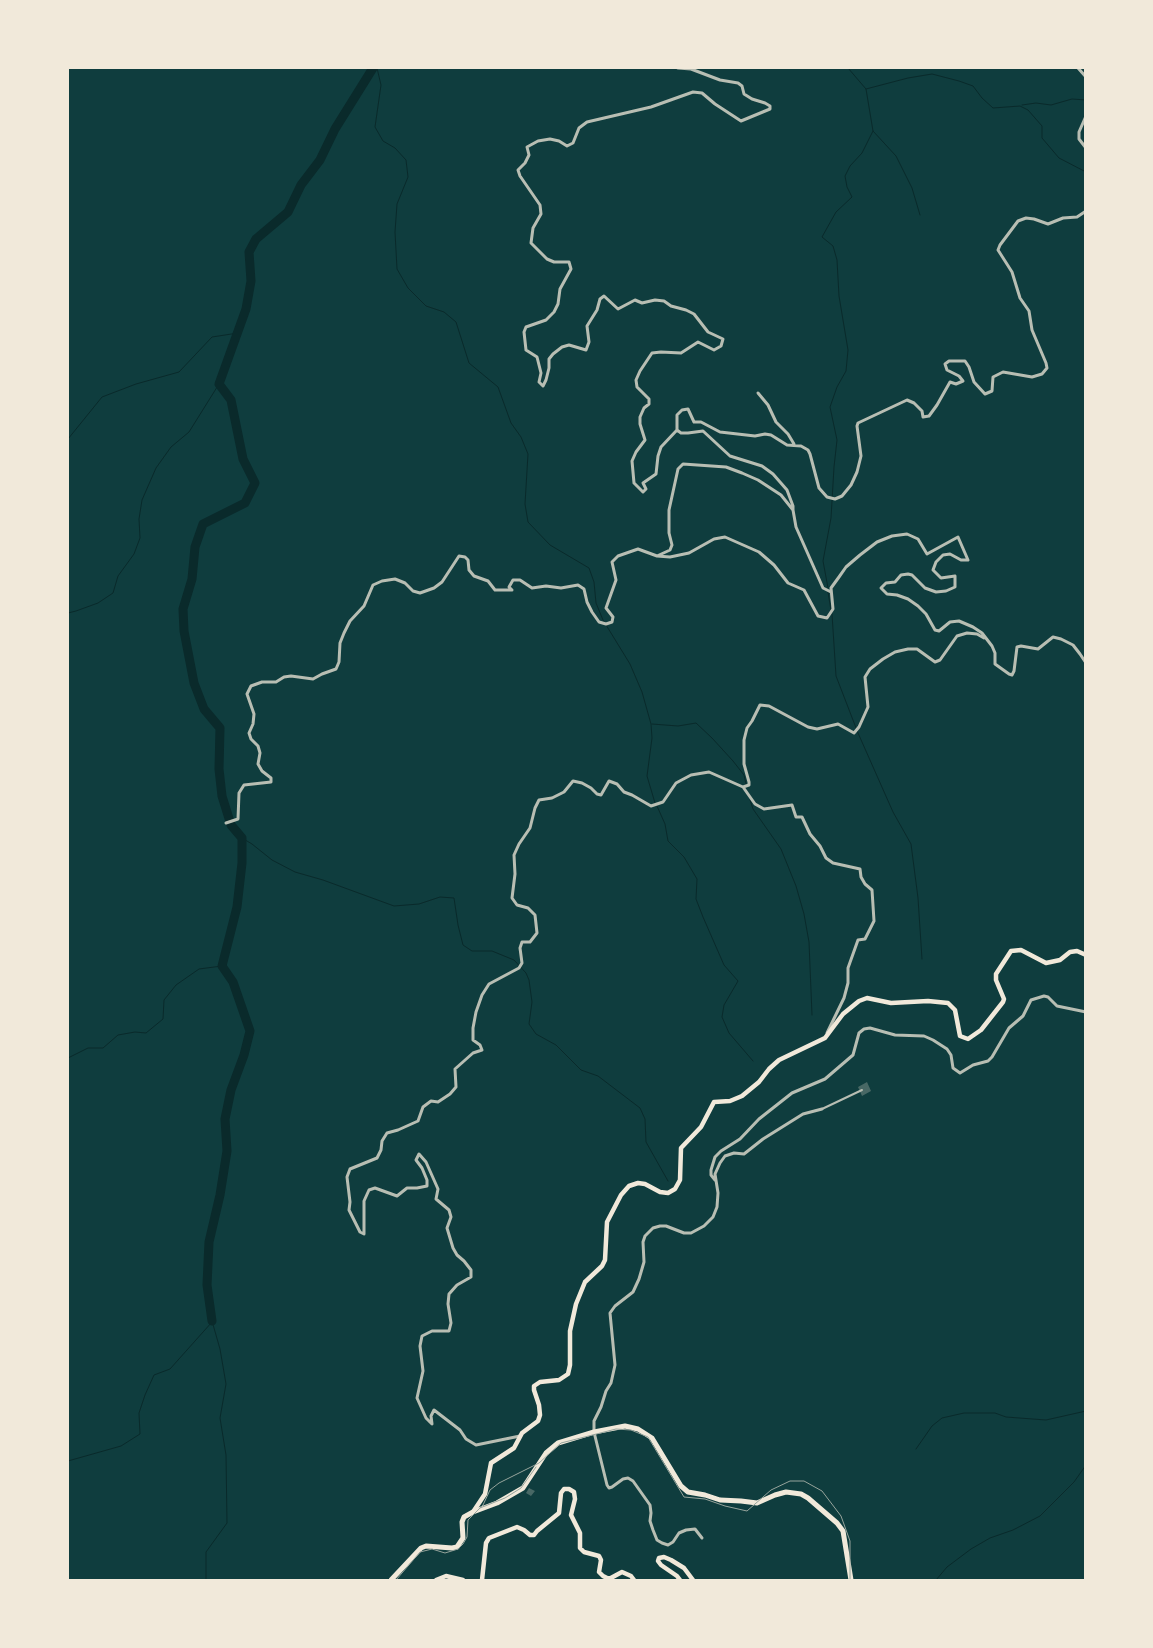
<!DOCTYPE html>
<style>
body{margin:0}
#map{position:relative;width:1153px;height:1648px;overflow:hidden;background:#0f3d3e;font-family:"Open Sans",sans-serif}
canvas{display:block}
.frame{position:absolute;inset:0;border:69px solid #f1e9da;pointer-events:none}
</style>
<div id="map">
<canvas width="1153" height="1648"></canvas>
<div class="frame"></div>
</div>
<script>
const ctx = document.querySelector('canvas').getContext('2d');
ctx.lineJoin = 'round';
const shape = rows => new Path2D(rows.map(r => 'M' + r).join(''));
function strokePath(path, color, width, dash) { ctx.strokeStyle = color; ctx.lineWidth = width; ctx.lineCap = dash ? 'butt' : 'round'; ctx.setLineDash(dash || []); ctx.stroke(path); }
function fillPath(path, color) { ctx.fillStyle = color; ctx.fill(path, 'evenodd'); }
const stream = shape([
 [377,68,381,85,375,127,383,141,395,148,406,160,408,177,397,204,395,232,397,269,408,288,426,306,444,312,456,322,469,363,498,387,511,423,521,437,528,454,525,504,528,522,550,545,589,568,594,582,596,603,603,620,630,664,642,692,651,724,652,738,647,776,655,803],
 [848,68,866,89,873,131,896,156,912,188,920,215],
 [866,89,908,78,932,74,959,81,973,86,982,98,993,108,1020,106,1028,110,1042,126,1042,138,1059,158,1086,172],
 [1022,105,1036,103,1051,105,1072,99,1086,100],
 [68,439,102,397,136,384,179,372,212,337,238,333],
 [828,588,823,561,831,518,834,467,837,440,830,407,837,387,846,371,848,350,839,296,837,260,833,246,822,237,836,212,852,197,847,187,845,176,850,166,862,153,873,131],
 [828,592,831,610],
 [68,613,76,611,98,603,113,593,118,576,134,554,140,538,139,519,142,500,156,468,171,447,189,432,219,384],
 [832,614,836,676,858,733,893,812,911,844,918,898,922,959],
 [652,724,678,726,696,723,712,738,733,761,744,775,746,784],
 [750,800,753,809,781,849,796,886,804,914,809,942,812,1015],
 [657,806,665,824,668,841,684,857,697,879,696,899,703,917,724,965,738,981,724,1005,722,1017,729,1033,753,1061],
 [242,838,252,844,272,860,295,872,323,880,394,906,419,904,440,897,454,898,458,925,463,945,472,951,492,951,514,960,526,973,529,980,532,1002,529,1024,536,1034,556,1045,581,1070,598,1076,640,1108,645,1119,646,1142,668,1181],
 [68,1058,88,1048,103,1048,118,1035,135,1032,146,1033,163,1019,164,1000,176,985,199,969,222,966],
 [916,1449,932,1426,942,1418,964,1413,995,1413,1006,1417,1046,1420,1086,1411],
 [68,1461,121,1446,140,1434,139,1413,145,1395,154,1375,170,1369,212,1322],
 [206,1580,206,1552,227,1523,226,1455,220,1418,226,1384,220,1349,212,1321],
 [936,1580,947,1567,971,1549,990,1538,1013,1530,1040,1516,1074,1482,1086,1465]
]);
const river = shape([
 [212,1321,207,1285,209,1242,220,1195,227,1151,225,1119,231,1090,244,1055,250,1031,233,982,222,966,237,907,242,863,242,838,231,825,222,796,219,769,220,728,204,709,194,683,184,631,183,609,192,579,195,547,203,524,245,503,255,483,243,459,231,400,219,384,246,309,251,281,249,252,256,239,288,212,301,185,320,160,335,129,373,68]
]);
const building = shape([
 [867,1082,871,1091,862,1096,858,1087],
 [529,1488,535,1491,531,1496,526,1493]
]);
const pedestrian = shape([
 [822,1109,862,1090]
]);
const minor = shape([
 [678,68,691,69,720,80,738,83,742,86,744,94,752,99,765,103,770,106,770,109,741,121,715,104,702,93,693,92,651,107,587,122,579,128,573,143,567,146,559,141,550,139,538,141,527,147,529,155,525,163,518,170,520,176,540,205,541,214,533,228,531,243,547,259,554,262,569,262,571,269,560,289,558,304,554,312,546,320,526,327,524,332,526,350,537,357,541,373,539,382,543,386,546,380,549,368,549,359,553,354,562,347,569,345,586,350,589,342,587,326,597,310,600,299,604,296,618,309,635,300,642,303,655,300,664,301,671,306,686,310,694,314,708,332,723,339,721,346,714,350,698,342,681,353,661,352,652,353,640,371,636,380,637,387,649,399,649,404,644,408,640,417,640,424,645,440,636,452,632,461,634,483,643,492,646,489,643,483,656,474,658,456,661,447,677,430,677,415,682,410,688,409,694,422,701,422,720,432,755,436,765,434,771,435,787,445,801,446,808,450,810,454,819,488,827,497,835,499,842,496,851,485,857,472,861,456,857,426,858,423,907,400,914,403,922,411,923,417,929,416,937,405,950,382,956,384,963,381,959,376,947,370,945,364,949,361,965,361,969,367,974,382,985,394,992,391,993,377,1003,372,1032,377,1042,374,1047,368,1046,363,1032,330,1029,311,1020,298,1012,272,998,250,1000,245,1018,221,1026,218,1034,219,1048,224,1063,218,1077,217,1086,211],
 [1078,68,1086,77],
 [1086,116,1079,132,1079,139,1086,148],
 [758,393,768,405,776,422,788,434,794,444],
 [793,510,796,527,823,588,831,592],
 [657,556,670,550,672,545,669,533,669,510,678,469,683,464,726,467,742,473,758,480,781,495,793,510,793,506,787,490,773,474,762,466,730,456,703,431,688,433,681,433,677,430],
 [743,787,749,785,749,782,744,764,744,740,747,728,752,721,760,705,769,706,808,727,817,729,838,724,854,733,859,727,868,707,865,677,870,669,883,659,895,652,908,649,917,649,935,662,940,660,957,636,967,633,977,634,984,638],
 [226,823,238,819,239,793,244,785,271,782,271,778,262,771,258,764,260,753,258,746,251,739,249,733,253,724,254,714,247,694,251,686,262,682,276,682,284,677,291,676,313,679,322,674,336,669,339,662,340,643,344,633,350,621,364,606,373,585,382,581,395,579,405,583,413,591,420,593,434,588,442,582,459,556,465,557,468,560,469,570,474,576,488,581,495,590,512,590,509,587,513,580,520,580,532,588,546,586,561,588,578,585,584,589,587,602,592,612,599,622,606,624,612,622,613,617,606,608,616,580,612,562,618,556,638,549,657,556,670,557,689,553,714,539,725,537,759,552,774,565,788,583,804,590,818,616,827,618,833,609,831,588,839,577,846,567,860,555,877,542,892,536,907,534,918,539,927,554,958,537,968,560,961,560,950,554,943,555,936,562,933,570,941,578,955,576,955,587,946,591,936,592,925,588,912,575,908,574,901,575,895,582,886,583,881,588,887,594,897,595,908,599,918,606,926,614,935,630,939,631,950,622,959,621,973,627,982,633,992,646,995,653,995,664,1009,674,1012,675,1014,671,1017,647,1021,646,1038,649,1053,637,1061,639,1073,645,1080,654,1086,663],
 [715,1180,711,1175,711,1170,715,1157,721,1151,740,1139,759,1119,792,1093,825,1079,853,1055,859,1033,864,1029,870,1028,895,1035,924,1036,933,1040,947,1049,951,1055,953,1068,960,1073,973,1065,988,1061,992,1057,1009,1028,1023,1016,1031,1000,1044,996,1048,997,1057,1006,1086,1012],
 [520,1436,476,1445,466,1439,460,1430,434,1410,431,1416,432,1424,426,1418,417,1398,423,1371,420,1346,422,1336,432,1331,449,1331,451,1323,448,1304,449,1294,457,1285,471,1277,471,1270,464,1261,457,1255,453,1248,447,1228,451,1217,449,1210,436,1199,438,1189,426,1162,419,1154,416,1160,422,1168,427,1180,427,1186,417,1188,407,1188,397,1196,375,1188,369,1190,364,1201,364,1234,360,1232,349,1210,350,1202,347,1177,350,1169,377,1158,381,1150,382,1141,387,1133,398,1130,418,1121,423,1107,431,1101,438,1102,450,1094,456,1087,455,1069,473,1053,482,1050,480,1045,473,1040,473,1028,476,1012,482,995,489,984,519,968,522,963,520,948,522,942,530,942,537,933,535,915,528,908,517,905,512,898,515,874,514,855,519,844,530,828,535,808,539,800,552,798,564,792,573,781,582,783,591,788,597,794,601,795,609,781,617,784,624,792,632,795,651,806,663,802,676,783,691,775,709,772,743,787,755,804,764,809,792,805,796,817,802,817,810,834,820,846,826,858,833,863,860,869,861,877,865,884,872,890,874,921,865,939,858,940,848,968,848,983,844,998,827,1033],
 [702,1538,695,1529,686,1530,679,1533,673,1542,668,1545,662,1543,657,1540,653,1530,650,1521,651,1513,650,1505,633,1481,628,1478,623,1479,612,1487,609,1488,607,1485,594,1432,594,1421,601,1407,606,1391,611,1383,615,1365,610,1313,615,1306,633,1292,639,1279,644,1262,643,1242,645,1236,653,1228,660,1226,666,1226,684,1233,691,1233,704,1226,713,1217,717,1207,718,1193,715,1174,720,1163,725,1156,734,1153,744,1154,763,1139,803,1114,822,1109]
]);
const secondary = shape([
 [436,1580,446,1576,463,1580],
 [482,1580,486,1543,489,1538,517,1527,524,1530,530,1535,534,1535,537,1531,559,1513,561,1493,564,1489,569,1489,574,1492,575,1499,571,1515,580,1533,580,1548,584,1552,599,1556,601,1560,599,1572,603,1576,609,1579,622,1572,631,1576,634,1580],
 [680,1580,677,1576,661,1565,658,1561,659,1558,664,1557,671,1560,684,1568,693,1580]
]);
const primary = shape([
 [473,1512,485,1494,491,1463,514,1448,522,1433,538,1421,540,1415,539,1405,534,1390,534,1386,540,1382,559,1380,568,1374,570,1365,570,1331,576,1304,585,1282,602,1266,605,1260,607,1222,621,1195,629,1186,638,1183,645,1184,660,1192,668,1193,675,1189,680,1180,681,1148,701,1127,714,1102,730,1101,742,1096,759,1082,769,1069,779,1060,825,1038,843,1014,859,1001,867,998,891,1003,928,1001,948,1003,955,1010,960,1036,968,1039,981,1030,1003,1002,1004,999,996,980,996,974,1011,951,1021,950,1046,963,1060,960,1070,952,1077,951,1086,955]
]);
const trunk = shape([
 [391,1580,421,1548,426,1546,452,1548,457,1547,463,1538,462,1522,464,1517,473,1512,497,1503,523,1488,546,1453,558,1443,594,1432,625,1426,638,1429,652,1438,681,1486,688,1492,705,1495,720,1500,741,1501,757,1503,775,1495,786,1492,801,1494,808,1498,837,1523,843,1531,851,1580]
]);
const rail = shape([
 [480,1508,505,1498,521,1488,536,1467],
 [396,1580,420,1552,432,1549,445,1553,458,1549,463,1544,467,1537,468,1520,483,1505,490,1490,499,1483,539,1463,561,1443,616,1429,631,1430,648,1437,684,1497,705,1499,725,1506,747,1511,771,1490,790,1481,804,1481,822,1491,841,1516,850,1541,850,1580]
]);
strokePath(stream, '#0a2a2b', 1);
strokePath(river, '#0a2a2b', 9);
fillPath(building, '#486865');
strokePath(pedestrian, '#b8beb3', 2);
strokePath(minor, '#b8beb3', 3);
strokePath(secondary, '#f1e9da', 4.5);
strokePath(primary, '#f1e9da', 4.5);
strokePath(trunk, '#f1e9da', 5);
strokePath(rail, '#97a49c', 1);
</script>
